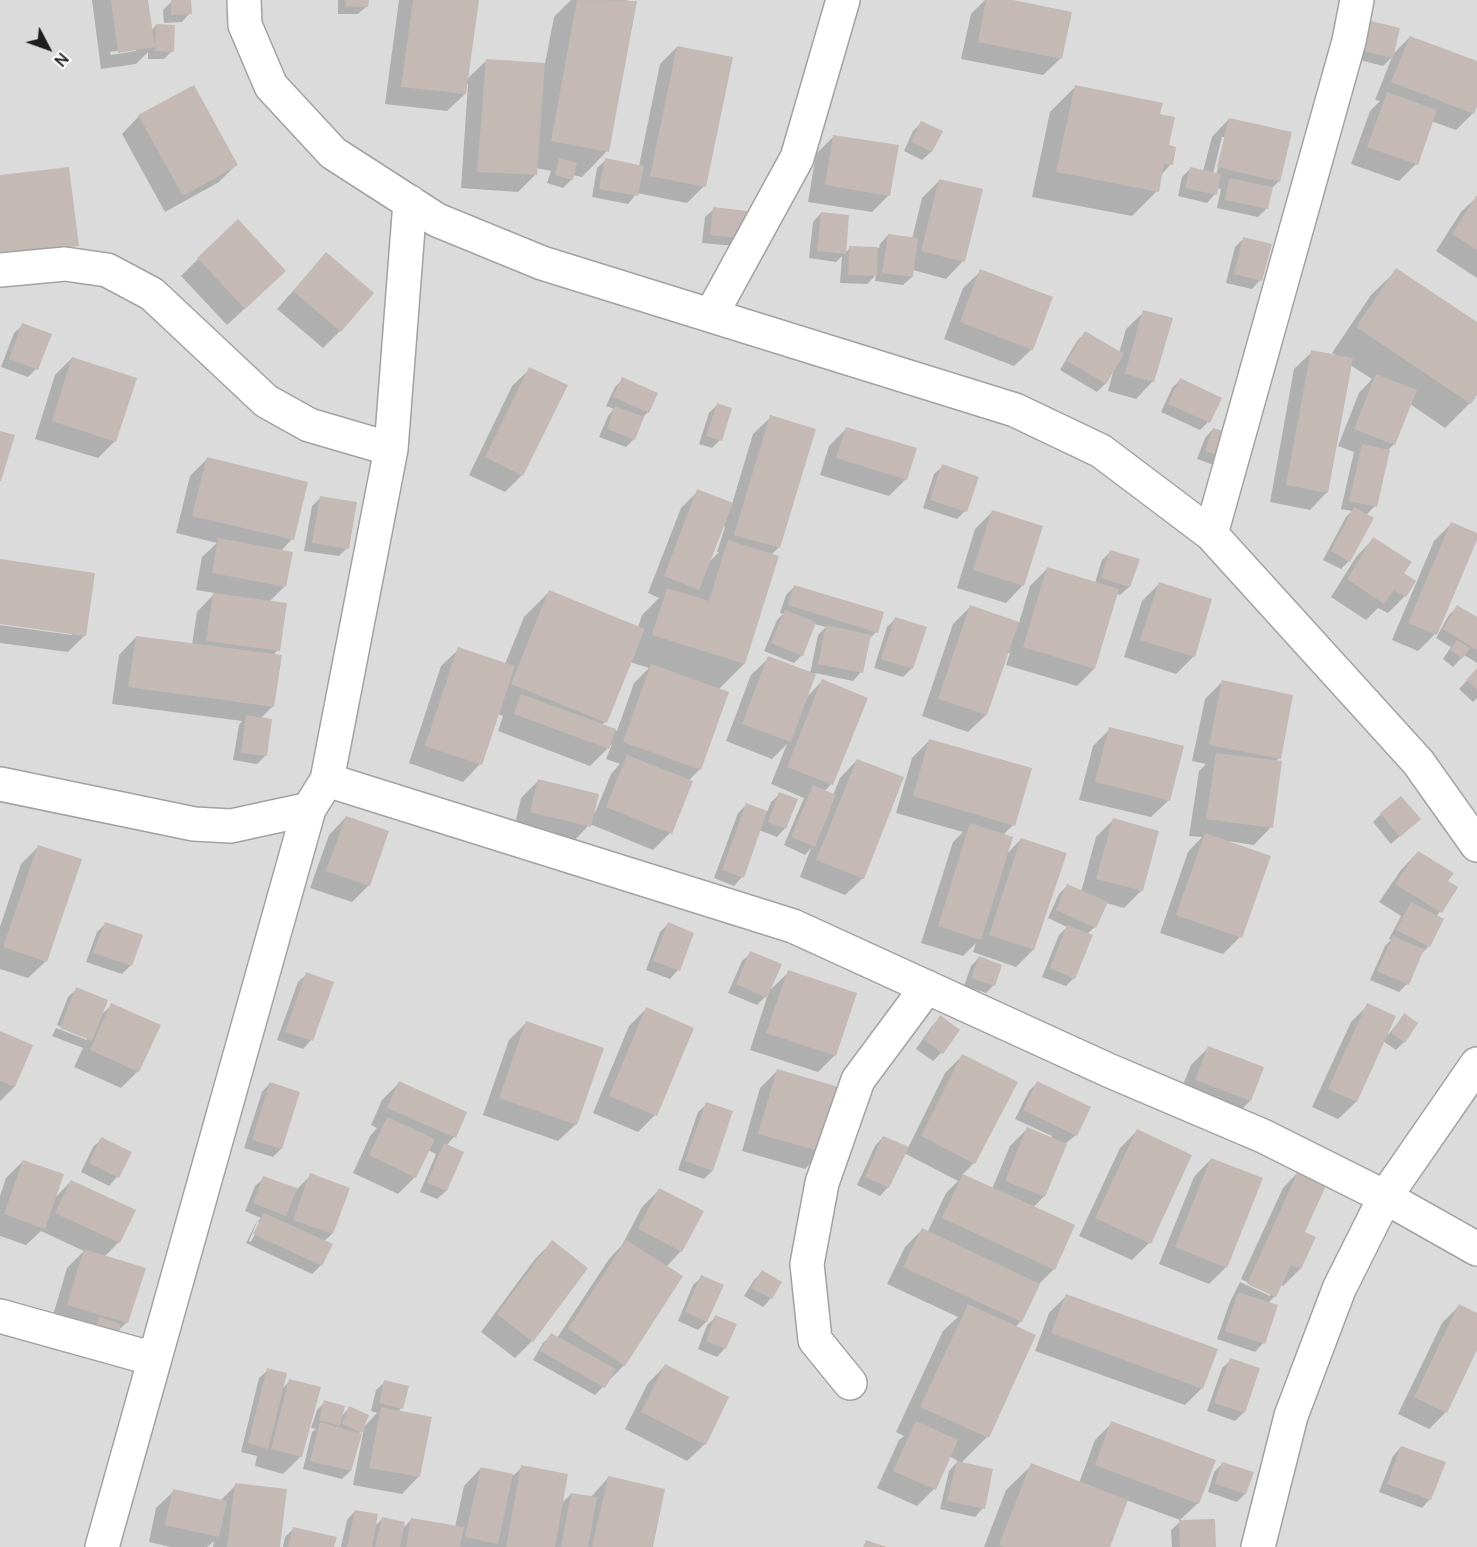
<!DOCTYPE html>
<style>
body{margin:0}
#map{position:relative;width:1477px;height:1547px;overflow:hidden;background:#efeae5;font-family:Manrope,sans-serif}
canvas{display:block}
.north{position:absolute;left:18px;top:18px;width:60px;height:60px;-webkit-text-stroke:4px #fff;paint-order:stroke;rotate:131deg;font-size:16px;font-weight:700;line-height:24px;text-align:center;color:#1e1e1e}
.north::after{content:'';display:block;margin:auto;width:21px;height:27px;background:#1e1e1e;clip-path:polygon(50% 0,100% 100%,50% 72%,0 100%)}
</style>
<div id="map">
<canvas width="1477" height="1547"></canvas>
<div class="north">N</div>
</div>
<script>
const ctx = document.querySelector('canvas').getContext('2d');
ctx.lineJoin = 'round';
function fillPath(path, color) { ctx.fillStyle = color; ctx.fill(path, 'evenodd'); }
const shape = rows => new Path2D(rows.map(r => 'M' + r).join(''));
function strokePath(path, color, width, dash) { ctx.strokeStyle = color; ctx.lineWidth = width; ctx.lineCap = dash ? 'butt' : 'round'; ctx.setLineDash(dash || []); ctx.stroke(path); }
const residential = shape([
 [0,0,1477,0,1477,1547,0,1547]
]);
const shadow = shape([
 [92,0,146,0,151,31,156,25,172,51,164,59,148,59,148,52,136,64,101,69],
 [136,48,136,51,111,55,110,52],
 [338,0,367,0,367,6,358,14,338,14],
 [399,0,477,0,466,80,486,61,545,64,554,17,571,0,624,0,635,2,607,151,582,177,573,175,572,179,563,188,547,183,551,171,536,168,535,175,518,192,461,188,468,84,466,84,465,94,447,111,385,104],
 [985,0,1005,0,1061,58,1043,75,961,59,971,14],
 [171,2,190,13,182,22,164,23,163,10],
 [1359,30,1392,55,1410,37,1477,63,1477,103,1473,113,1456,130,1431,121,1416,164,1399,181,1351,164,1370,111,1380,101,1375,100,1392,57,1383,66,1352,58],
 [677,47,704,186,687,203,637,193,628,204,592,197,597,168,606,160,639,166,660,64],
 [1075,87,1159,116,1171,164,1161,175,1157,191,1132,216,1032,197,1050,112],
 [139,116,236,165,219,182,165,212,122,134],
 [1229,119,1279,181,1270,190,1267,208,1258,217,1217,208,1221,189,1217,188,1215,194,1207,203,1178,196,1182,177,1190,169,1203,171,1212,137],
 [1222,137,1226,137,1216,175,1213,174],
 [922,122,941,132,931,152,922,160,904,151,913,131],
 [833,137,889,195,872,212,808,202,816,154],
 [939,181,963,261,946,279,913,270,912,277,903,285,875,281,876,275,867,284,840,283,842,256,836,262,809,258,813,222,821,213,848,217,844,254,850,248,879,248,880,244,888,235,912,239,922,198],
 [1477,197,1477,278,1436,251,1461,212],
 [714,209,746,212,735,246,702,243,705,217],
 [1244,238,1260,280,1252,289,1226,283,1235,247],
 [326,254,340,331,323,348,277,309],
 [198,259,267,288,227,325,181,276],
 [1397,270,1477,324,1477,392,1470,403,1445,428,1410,404,1394,444,1388,450,1375,506,1366,515,1349,561,1341,569,1323,560,1346,517,1352,511,1341,509,1354,452,1338,446,1359,393,1372,379,1350,365,1327,492,1310,510,1270,502,1294,369,1312,352,1338,356,1332,353,1371,295],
 [981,271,1032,349,1014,366,944,339,963,288],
 [1144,312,1153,381,1136,399,1108,391,1114,369,1105,384,1097,392,1060,370,1077,341,1085,333,1119,353,1126,329],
 [23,325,36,369,28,377,1,367,14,333],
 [72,358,115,441,98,458,35,439,55,375],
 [530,369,522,475,505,492,469,475,512,386],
 [623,379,656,394,648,412,642,418,634,439,626,447,599,437,608,416,614,409,606,406,615,387],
 [1180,380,1208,422,1200,430,1161,412,1172,388],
 [717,405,720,440,712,448,699,444,709,413],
 [771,417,814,430,778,548,771,555,744,664,718,690,700,769,688,781,670,833,653,850,590,824,572,843,514,829,521,798,538,781,595,813,611,774,620,764,606,759,612,744,590,766,498,731,503,716,497,714,480,764,463,782,409,763,441,666,459,649,505,664,524,617,549,592,638,627,642,615,659,598,648,593,681,508,698,491,732,504,753,434],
 [723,526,725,527,717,552,719,552,708,563],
 [630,662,649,668,634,683,617,731,601,726,605,722],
 [847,428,906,479,889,496,820,475,829,446],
 [1213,429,1219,467,1197,459,1205,438],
 [208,458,292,539,281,551,285,586,269,602,278,650,273,655,273,706,260,719,265,756,257,764,233,760,239,725,242,721,112,704,119,655,136,637,192,645,197,612,215,593,196,590,202,557,217,543,176,533,190,476],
 [943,466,965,511,957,519,923,508,934,474],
 [321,497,347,548,339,556,304,551,312,506],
 [992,512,1023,585,1006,603,957,588,975,529],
 [1451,524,1477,535,1477,536,1435,634,1418,651,1392,640,1434,541],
 [1373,539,1402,574,1405,596,1388,613,1378,608,1366,620,1331,597,1356,557],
 [1111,551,1138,560,1129,587,1120,595,1116,594,1094,669,1077,686,1006,665,1010,653,1007,653,986,715,968,732,922,716,953,624,970,607,1019,623,1030,586,1047,569,1095,583,1102,560],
 [0,561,85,635,68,652,0,643,0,625,72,635,72,632,0,622],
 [1159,584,1211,600,1193,657,1176,674,1124,657,1142,601],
 [794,587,876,632,869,639,861,672,853,681,815,673,806,698,822,681,866,699,831,784,824,792,833,795,840,778,857,760,863,878,845,895,800,877,811,848,805,855,784,845,804,798,771,784,787,744,772,759,726,741,751,675,769,658,810,674,818,635,826,627,814,624,802,655,794,663,764,651,777,620,783,614,780,613,786,595],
 [1457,607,1477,619,1477,663,1464,655,1453,667,1443,659,1451,647,1436,638,1449,615],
 [895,619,912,668,903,677,874,668,887,627],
 [1477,670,1477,698,1473,702,1459,689],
 [1222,682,1279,758,1275,762,1271,827,1254,845,1227,841,1240,937,1223,954,1160,933,1188,852,1202,837,1189,836,1199,771,1206,764,1192,761,1205,699],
 [1110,729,1169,800,1151,817,1079,800,1093,746],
 [929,741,1013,825,1003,835,1006,855,1021,839,1033,950,1016,967,973,952,976,943,963,956,921,943,953,842,963,832,896,813,912,758],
 [780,794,785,828,777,837,759,830,742,877,734,886,714,878,738,813,746,805,767,812,771,802],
 [1381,814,1410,827,1391,844,1373,822],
 [346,817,369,885,352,902,310,888,329,835],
 [1114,819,1142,890,1124,908,1106,903,1095,927,1087,934,1074,978,1066,986,1042,977,1059,935,1067,927,1048,918,1059,894,1067,886,1081,892,1096,837],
 [38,847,46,961,28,978,0,969,0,927,21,864],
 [1418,852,1446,881,1456,888,1436,917,1429,946,1420,955,1407,984,1399,992,1370,980,1385,946,1391,940,1389,939,1401,916,1379,902,1401,870],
 [105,924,131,965,122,974,86,962,97,932],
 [668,924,678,970,670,979,646,970,660,932],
 [751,953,765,997,757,1005,728,993,742,961],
 [979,958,994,985,986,993,964,986,971,966],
 [789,972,835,1055,818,1072,750,1050,769,991],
 [307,974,311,1040,303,1049,277,1040,298,982],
 [77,989,100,1016,112,1005,138,1071,121,1088,74,1067,83,1048,52,1036,56,1028,87,1040,87,1037,57,1025,68,997],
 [1368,1005,1388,1035,1404,1015,1404,1042,1396,1050,1383,1041,1356,1102,1338,1119,1312,1107,1351,1022],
 [646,1009,655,1115,638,1132,593,1113,629,1026],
 [941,1017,941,1053,933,1061,916,1049,932,1026],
 [526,1023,576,1124,558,1141,483,1115,509,1040],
 [0,1033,31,1046,14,1087,0,1101],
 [1208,1048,1250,1101,1233,1118,1178,1097,1191,1065],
 [962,1056,974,1163,962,1175,992,1189,1010,1146,1027,1129,1051,1139,1052,1136,1015,1119,1029,1091,1037,1083,1076,1135,1066,1143,1044,1196,1033,1208,1054,1269,1038,1285,1021,1321,1015,1327,987,1437,961,1463,983,1508,975,1517,940,1509,949,1471,958,1461,949,1456,934,1489,917,1506,877,1488,899,1440,904,1436,896,1432,943,1331,958,1317,887,1284,905,1247,922,1230,927,1233,946,1193,958,1181,904,1153,888,1187,880,1196,857,1185,875,1146,883,1137,908,1148,945,1073],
 [777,1071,822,1151,805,1169,742,1151,760,1088],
 [270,1083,281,1149,273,1157,244,1148,262,1092],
 [399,1083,465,1113,454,1137,446,1146,462,1153,446,1191,437,1199,420,1192,436,1154,428,1150,415,1177,398,1194,353,1173,370,1136,377,1128,371,1125,382,1100],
 [707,1104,712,1171,704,1179,678,1170,698,1112],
 [1137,1131,1149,1243,1132,1260,1079,1236,1120,1148],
 [102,1139,130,1153,117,1177,109,1186,81,1172,93,1147],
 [1211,1159,1226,1267,1209,1284,1159,1264,1194,1177],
 [23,1161,54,1199,71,1181,119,1242,104,1257,127,1322,116,1333,51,1322,67,1268,84,1251,41,1231,26,1245,0,1236,0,1196,6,1178],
 [1300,1170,1303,1233,1300,1269,1283,1286,1280,1285,1275,1296,1268,1303,1263,1343,1255,1352,1217,1339,1230,1302,1240,1282,1270,1296,1270,1293,1241,1279,1283,1188],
 [311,1175,348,1189,332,1234,323,1242,321,1265,312,1274,246,1243,256,1223,261,1218,245,1211,255,1186,264,1178,296,1190],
 [257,1222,261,1222,251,1242,249,1241],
 [659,1190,681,1251,666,1267,624,1365,595,1395,533,1360,543,1343,552,1335,557,1338,609,1259,622,1245,642,1207],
 [552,1242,532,1341,515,1358,481,1332,535,1259],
 [762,1272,771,1298,763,1307,744,1296,754,1280],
 [702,1277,722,1286,706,1322,698,1330,678,1321,693,1285],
 [1066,1296,1202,1388,1185,1405,1035,1351,1049,1313],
 [1459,1306,1477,1315,1477,1347,1446,1412,1429,1429,1398,1414,1442,1323],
 [716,1317,725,1348,717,1357,698,1349,707,1325],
 [1231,1360,1244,1412,1235,1421,1207,1411,1222,1368],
 [665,1366,705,1444,687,1461,625,1429,648,1383],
 [268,1370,282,1389,290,1381,301,1456,283,1474,255,1466,257,1456,241,1452,259,1378],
 [385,1382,401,1408,398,1412,419,1476,402,1494,353,1485,364,1428,358,1434,350,1471,342,1479,303,1469,312,1432,316,1429,311,1428,317,1410,325,1402,341,1417,349,1408,362,1429,377,1413,371,1411,376,1390],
 [1112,1423,1198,1503,1180,1520,1126,1500,1108,1547,984,1547,1006,1490,1032,1465,1079,1483,1095,1440],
 [1401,1447,1430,1499,1422,1508,1379,1492,1393,1456],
 [1223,1463,1252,1473,1245,1494,1237,1502,1208,1492,1214,1472],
 [522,1467,561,1504,571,1494,591,1497,608,1478,651,1547,341,1547,347,1520,355,1511,374,1527,382,1519,402,1529,412,1519,455,1527,464,1486,481,1468,514,1475],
 [236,1485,278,1547,213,1547,214,1541,207,1547,171,1547,149,1542,156,1508,174,1491,220,1501],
 [1180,1522,1214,1547,1172,1547,1171,1530],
 [293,1529,333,1547,283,1547,285,1537]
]);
const building = shape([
 [111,0,148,0,155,47,118,53],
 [171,0,191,0,192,14,171,15],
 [346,0,369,0,368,7,345,6],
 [413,0,479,0,466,94,401,87],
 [577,0,637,1,609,152,551,141],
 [986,0,1013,0,1072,12,1062,59,978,42],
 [1367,20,1400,28,1393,58,1359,50],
 [156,24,175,25,174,52,155,51],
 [1410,36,1477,61,1477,107,1474,114,1391,82],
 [677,46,733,57,706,187,650,176],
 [486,59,545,63,537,175,477,172],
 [194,85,238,165,183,196,138,115],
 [1075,85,1163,103,1160,114,1175,117,1169,145,1176,147,1173,165,1164,164,1159,192,1056,172],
 [1387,92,1437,110,1418,165,1367,147],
 [1229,118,1292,132,1280,182,1217,167],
 [921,121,943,131,932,152,911,142],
 [833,135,899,145,890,196,825,185],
 [559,158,577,163,573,180,555,175],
 [605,158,644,166,638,196,599,189],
 [69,167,79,246,0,256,0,175],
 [1190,167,1221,174,1217,195,1185,188],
 [1229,178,1273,187,1268,209,1225,200],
 [939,179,983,189,965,262,921,251],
 [1477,195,1477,250,1452,234],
 [713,207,747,211,745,239,710,235],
 [821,212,849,215,846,254,817,251],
 [238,219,286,271,245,309,197,258],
 [888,234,918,238,913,277,882,273],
 [1243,237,1272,244,1262,281,1234,274],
 [849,246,878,247,877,276,848,275],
 [326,252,374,293,341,332,293,291],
 [1396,268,1477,322,1477,395,1471,404,1356,327],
 [980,269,1053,297,1033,350,960,322],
 [1143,310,1173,318,1154,382,1125,374],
 [22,323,52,334,38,370,9,359],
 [1085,331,1124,354,1106,384,1067,361],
 [1311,350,1353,358,1328,493,1286,485],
 [72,357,137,378,116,442,52,421],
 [529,367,568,385,523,476,485,457],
 [1376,374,1417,390,1395,445,1354,429],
 [622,377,658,393,649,413,613,397],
 [1180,378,1222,398,1210,423,1168,404],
 [717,403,732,408,722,441,706,436],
 [615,406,644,417,635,440,607,429],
 [770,415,816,429,780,548,734,535],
 [846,427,917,448,907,480,836,458],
 [1213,428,1236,435,1228,459,1205,451],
 [0,431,15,435,1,481,0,481],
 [1362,444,1390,450,1377,507,1349,501],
 [207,457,308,482,294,540,192,516],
 [942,464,979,477,967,512,930,500],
 [697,489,733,503,699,590,664,576],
 [320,496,357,502,349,549,312,543],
 [1354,507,1374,518,1350,562,1331,551],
 [992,510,1043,526,1024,586,973,570],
 [1451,522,1477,533,1477,540,1437,635,1408,623],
 [1373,537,1412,562,1404,573,1416,581,1406,597,1394,590,1384,604,1347,579],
 [218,538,293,552,286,587,212,573],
 [728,540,779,556,745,664,652,635,667,588,709,601],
 [1110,550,1140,559,1130,587,1101,578],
 [0,559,95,573,86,636,0,624],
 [1047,567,1119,589,1095,669,1023,647],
 [1159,582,1212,599,1195,657,1140,640],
 [794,585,884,612,878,633,788,605],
 [549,590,645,629,607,723,511,684],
 [213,593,287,603,280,651,206,641],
 [970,605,1019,622,987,715,938,699],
 [1457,605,1477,617,1477,650,1443,629],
 [785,610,816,622,803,656,771,643],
 [895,617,927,627,913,669,881,659],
 [826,625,871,635,863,673,818,664],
 [136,636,282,655,274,707,128,687],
 [1457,640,1470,648,1462,659,1450,650],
 [458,647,515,666,482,765,425,746],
 [768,656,816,674,791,742,742,724],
 [651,664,729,692,701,770,623,742],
 [1477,668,1477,690,1466,680],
 [822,679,868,698,833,785,787,767],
 [1222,680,1293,695,1281,759,1209,745],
 [521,694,616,729,609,749,514,714],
 [246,715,272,719,267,756,241,753],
 [1109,727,1184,746,1170,801,1095,782],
 [929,739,1032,768,1015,826,913,796],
 [1216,753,1282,761,1273,828,1206,819],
 [627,755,693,781,672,834,606,807],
 [857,759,904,777,864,879,816,860],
 [538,779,599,794,591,827,530,812],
 [813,785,836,795,815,847,791,837],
 [779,792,798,799,786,829,768,822],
 [1401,796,1421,819,1400,837,1380,813],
 [746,803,767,811,744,878,722,870],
 [346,816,389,831,370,886,326,871],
 [1113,818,1159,831,1143,891,1096,879],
 [970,823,1013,837,981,940,938,926],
 [1205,833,1271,856,1242,938,1176,915],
 [1021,838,1067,853,1034,950,989,935],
 [38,845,82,859,47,962,3,947],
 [1418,851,1454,873,1448,881,1458,887,1442,913,1395,884],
 [1067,884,1108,902,1096,928,1056,910],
 [1411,902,1444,919,1430,947,1396,930],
 [105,922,143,935,132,966,93,953],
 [668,922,694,933,680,971,653,961],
 [1067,925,1093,935,1075,979,1050,968],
 [1393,936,1424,949,1409,985,1377,971],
 [750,951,782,964,767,998,736,984],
 [979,956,1002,965,995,986,971,978],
 [788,970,857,993,836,1056,766,1033],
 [306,972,334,982,313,1041,285,1032],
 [76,987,108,1000,92,1041,60,1028],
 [111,1003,161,1025,139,1072,90,1050],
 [1367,1003,1396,1016,1357,1102,1328,1089],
 [646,1007,694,1028,657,1116,609,1096],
 [1404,1013,1418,1023,1405,1043,1391,1033],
 [940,1015,960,1030,943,1054,924,1040],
 [526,1021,604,1048,577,1125,499,1098],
 [0,1031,33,1045,15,1087,0,1081],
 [1208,1046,1264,1067,1251,1101,1195,1080],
 [962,1054,1018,1082,975,1164,921,1136],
 [777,1069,842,1088,823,1152,758,1134],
 [399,1081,467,1112,456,1138,387,1108],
 [1037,1081,1091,1107,1077,1136,1023,1110],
 [270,1082,300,1092,282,1149,252,1140],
 [706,1102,733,1111,713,1171,685,1161],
 [387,1117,435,1139,416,1178,369,1155],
 [1027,1127,1067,1144,1045,1197,1005,1181],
 [1137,1129,1192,1155,1151,1244,1095,1218],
 [883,1136,909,1147,889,1188,865,1177],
 [101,1137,132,1152,119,1178,89,1163],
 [444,1143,464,1152,447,1191,427,1183],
 [1211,1158,1263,1178,1227,1268,1175,1247],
 [23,1160,64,1174,45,1229,4,1214],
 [1299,1169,1328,1181,1305,1232,1316,1237,1301,1269,1291,1265,1276,1297,1247,1284],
 [310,1173,350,1188,333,1234,293,1220],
 [963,1174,1075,1225,1055,1270,942,1218],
 [263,1176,297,1188,286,1216,253,1203],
 [71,1180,136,1210,120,1243,55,1213],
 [659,1188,704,1211,682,1252,638,1229],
 [264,1213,333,1244,322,1266,253,1234],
 [922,1228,1040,1284,1022,1322,903,1267],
 [552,1240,588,1268,533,1342,497,1314],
 [626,1240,683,1276,625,1366,568,1329],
 [84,1249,146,1268,128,1323,67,1305],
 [762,1270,782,1282,772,1299,751,1288],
 [701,1275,724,1285,707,1322,685,1312],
 [1238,1292,1278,1305,1265,1344,1225,1331],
 [1066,1294,1218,1349,1203,1389,1051,1333],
 [968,1304,1036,1335,989,1438,920,1407],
 [1459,1304,1477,1313,1477,1350,1447,1413,1414,1397],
 [715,1315,737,1324,726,1349,706,1341],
 [99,1317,121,1324,113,1347,91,1340],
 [551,1333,616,1369,605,1388,540,1351],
 [1230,1358,1260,1368,1245,1413,1214,1403],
 [665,1364,729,1397,706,1445,641,1412],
 [267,1368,287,1373,268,1449,248,1443],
 [289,1379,321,1387,302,1457,271,1449],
 [384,1380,409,1386,403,1409,379,1403],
 [324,1400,345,1406,340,1426,319,1420],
 [349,1406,369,1415,362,1433,342,1424],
 [381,1407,432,1417,420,1477,369,1468],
 [916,1421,958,1440,936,1490,893,1471],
 [1111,1421,1216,1460,1199,1504,1095,1465],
 [320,1422,362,1434,351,1471,310,1461],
 [1401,1446,1446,1462,1431,1500,1387,1484],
 [957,1461,993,1469,985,1509,947,1501],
 [1222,1462,1254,1472,1246,1494,1215,1484],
 [1031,1463,1128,1500,1110,1547,1004,1547,999,1545],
 [521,1465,568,1474,555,1547,506,1547],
 [481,1467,513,1474,498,1544,465,1537],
 [608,1476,665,1489,653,1547,592,1547],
 [235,1483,287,1489,280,1547,227,1547],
 [173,1489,227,1501,219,1537,165,1525],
 [571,1493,597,1497,588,1547,561,1547],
 [355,1510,378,1514,372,1547,347,1547],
 [382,1517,405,1522,400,1547,375,1547],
 [411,1518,464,1527,460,1547,406,1547],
 [1215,1519,1216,1547,1180,1547,1179,1520],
 [293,1527,337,1537,334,1547,288,1547],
 [866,1540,887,1547,863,1547]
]);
const street = shape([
 [244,0,245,25,271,86,333,153,437,220,542,263,1015,410,1101,451,1211,534,1418,762,1477,845],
 [0,270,65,264,107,270,152,294,266,401,309,425,391,449],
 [711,315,797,158,843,0],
 [1211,534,1349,41,1357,0],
 [327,780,793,926,1108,1070,1263,1136,1385,1197,1477,1249],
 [0,784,194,824,231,826,309,809],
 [0,1316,154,1359],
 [850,1383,815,1340,807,1264,822,1183,858,1080,927,987],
 [102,1547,309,809,327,780,391,449,410,202],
 [1258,1547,1291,1416,1339,1289,1385,1197,1477,1064]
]);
fillPath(residential, '#dcdbdc');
fillPath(shadow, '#0003');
fillPath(building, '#c4b9b4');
strokePath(street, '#a2a2a2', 36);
strokePath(street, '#fff', 33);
</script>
